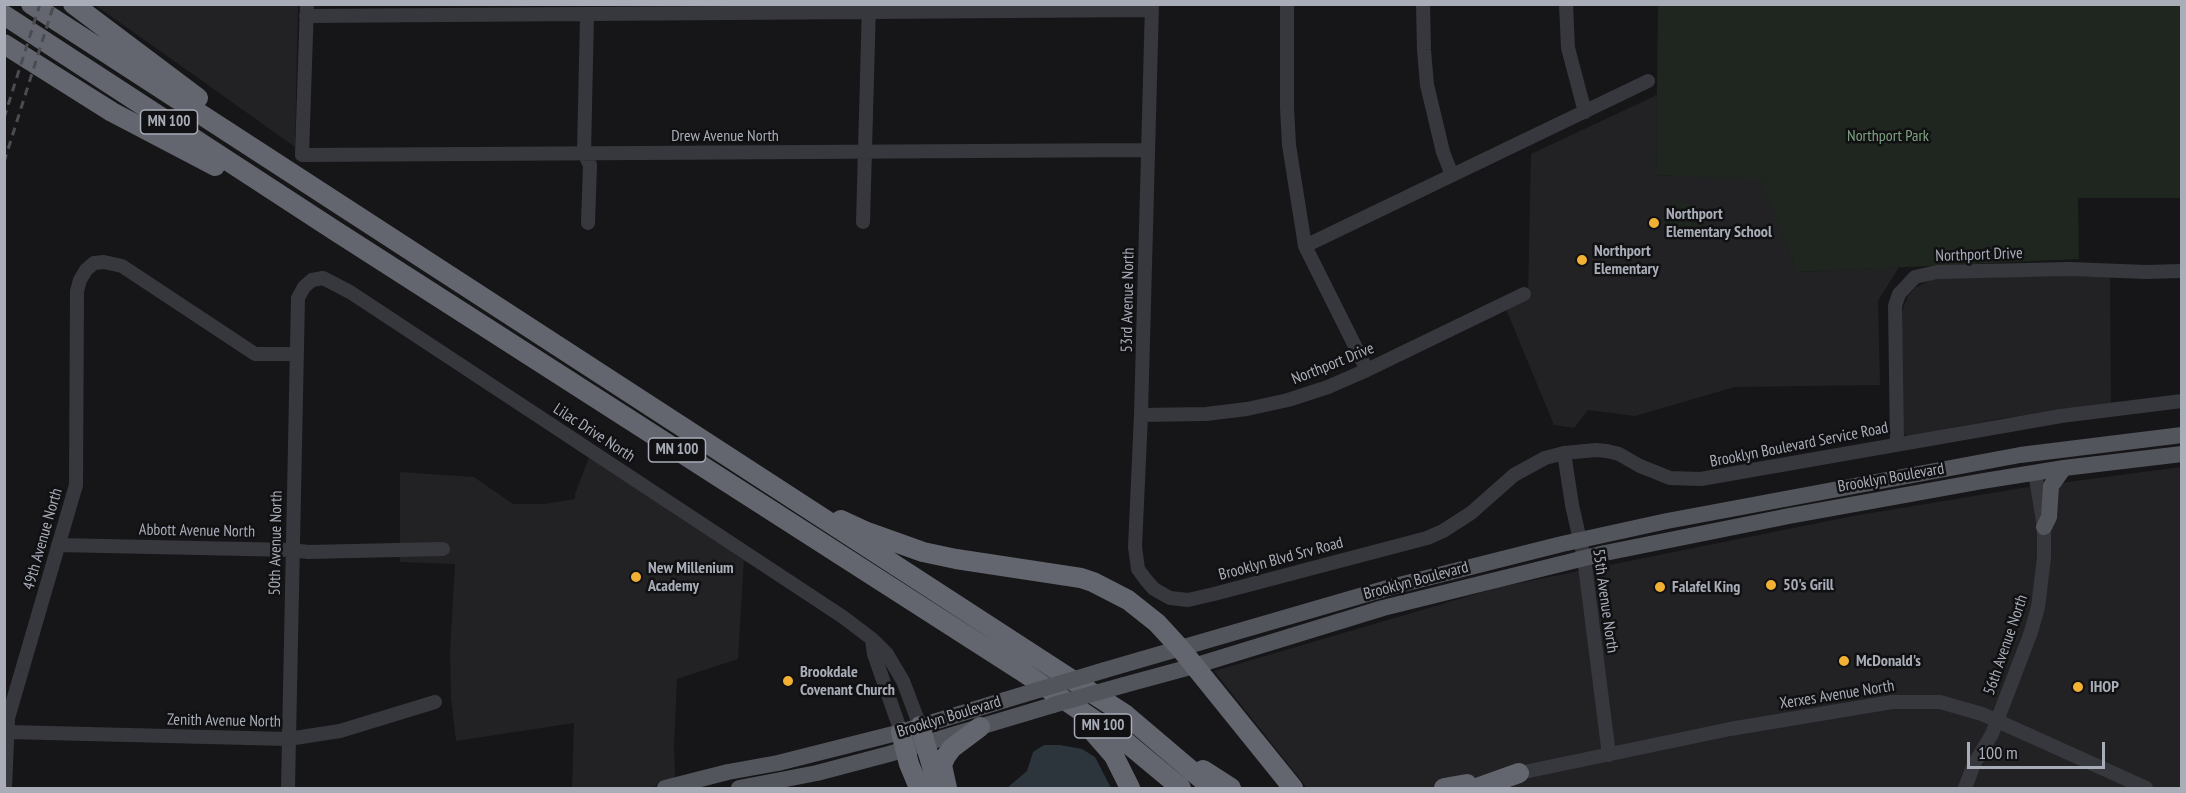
<!DOCTYPE html>
<style>
body{margin:0}
#map{position:relative;width:2186px;height:793px;overflow:hidden;background:#161618;font-family:"PT Sans Narrow",sans-serif}
canvas{display:block}
.frame{position:absolute;inset:0;border:6px solid #a8adb8;pointer-events:none}
.scale{position:absolute;left:1967px;top:742px;width:138px;height:27px;box-sizing:border-box;border:3px solid #a8adb8;border-top:0;padding-left:8px;font-size:18px;line-height:21px;white-space:nowrap;color:#a8adb8;-webkit-text-stroke:4px #111113;paint-order:stroke}
</style>
<div id="map">
<canvas width="2186" height="793"></canvas>
<div class="frame"></div>
<div class="scale">100 m</div>
</div>
<script>
const ctx = document.querySelector('canvas').getContext('2d');
ctx.lineJoin = 'round';
function fillPath(path, color) { ctx.fillStyle = color; ctx.fill(path, 'evenodd'); }
const shape = rows => new Path2D(rows.map(r => 'M' + r).join(''));
function strokePath(path, color, width, dash) { ctx.strokeStyle = color; ctx.lineWidth = width; ctx.lineCap = dash ? 'butt' : 'round'; ctx.setLineDash(dash || []); ctx.stroke(path); }
function drawText(font, color, halo, rows, align = 'center') {
  ctx.font = font + ' "PT Sans Narrow",sans-serif'; ctx.lineWidth = 5; ctx.setLineDash([]); ctx.textBaseline = 'middle'; ctx.strokeStyle = halo; ctx.fillStyle = color; for (const [text, x, y, turn = 0] of rows) {
    ctx.save(); ctx.translate(x, y); ctx.rotate((+turn || 0) * Math.PI / 180); ctx.textAlign = isNaN(turn) ? turn : align; if (halo) ctx.strokeText(text, 0, 0); ctx.fillText(text, 0, 0); ctx.restore();
  }
}
const built = shape([
 [95,5,298,5,295,147,208,85],
 [1657,95,1656,175,1761,179,1797,272,1899,267,1878,301,1880,385,1735,387,1635,416,1588,410,1574,428,1554,425,1506,309,1528,295,1531,154],
 [2066,276,2110,277,2111,403,1998,419,1909,436,1903,434,1901,431,1902,311,1908,296,1915,288,1935,278],
 [590,455,744,558,738,659,677,679,674,746,675,779,653,787,572,788,574,723,456,741,451,697,450,651,455,564,400,562,400,472,474,477,513,504,544,504,575,499,575,494],
 [2181,467,2181,788,1307,788,1214,671,1500,587,1853,516,2022,488]
]);
const green = shape([
 [1658,5,2181,5,2181,198,2078,198,2079,259,1797,272,1761,180,1656,175],
 [1673,197,1708,213,1695,242,1660,226]
]);
const water = shape([
 [1044,745,1060,745,1082,749,1095,757,1111,788,1007,788,1027,771,1033,752]
]);
const minor = shape([
 [307,4,302,155,1147,150],
 [1152,4,1141,415,1135,547,1138,569,1146,580,1154,589,1170,598,1188,600,1214,594,1427,538,1443,531,1471,513,1514,475,1545,458,1564,453,1596,450,1607,451,1619,454,1640,466,1670,478,1701,479,2061,416,2182,401],
 [1287,4,1287,108,1289,145,1305,246,1367,370],
 [1423,4,1424,50,1427,85,1443,152,1452,175],
 [1566,4,1568,48,1585,112],
 [587,15,584,153,590,165,588,223],
 [306,16,1152,10],
 [863,222,869,5],
 [1305,246,1648,81],
 [1141,415,1206,414,1247,409,1288,400,1328,387,1367,370,1524,294],
 [1897,443,1895,306,1899,294,1915,277,1937,272,2070,269,2146,272,2182,271],
 [1564,453,1572,505,1584,558,1609,755],
 [58,545,292,550,308,552,443,549],
 [8,732,288,739,340,731,435,702],
 [901,732,874,654,872,639,887,654,903,681,920,726],
 [1510,775,1730,729,1892,702,1940,702,1982,714,2146,788],
 [5,788,8,718,76,485,77,291,80,280,86,270,94,263,104,262,122,266,255,354,297,354],
 [288,788,298,298,304,287,312,280,323,278,350,292,843,617,872,639],
 [1965,788,1974,764,1992,734,2031,632,2038,607,2044,558,2044,527,2035,473]
]);
const major = shape([
 [2044,527,2049,517,2051,486,2064,468],
 [1105,670,1391,587,1562,544,1667,521,2020,455,2182,435],
 [1124,685,1194,666,1383,608,1605,553,1789,516,1983,481,2064,468,2182,454],
 [665,788,728,772,778,763,901,732,1005,700],
 [739,788,817,773,889,754,1053,705]
]);
const highway = shape([
 [31,4,1126,715,1212,788],
 [73,4,198,98],
 [4,15,334,230,1020,670,1121,738,1181,788],
 [4,44,112,112,215,166],
 [841,520,867,532,923,552,956,559,1081,578,1093,582,1128,600,1157,623,1180,648,1293,788],
 [1087,725,1114,756,1130,788],
 [920,726,938,787],
 [901,732,909,764,919,788],
 [1203,770,1231,788],
 [947,788,942,765,946,756,952,748,980,727],
 [1444,788,1467,784],
 [1477,788,1519,773]
]);
const rail = shape([
 [4,118,40,4],
 [4,162,54,4]
]);
const majorBridge = shape([
 [1005,700,1105,670],
 [1053,705,1124,685]
]);
const markers = [
 [1654,223,6,"#f2b134"],
 [1582,260,6,"#f2b134"],
 [636,577,6,"#f2b134"],
 [1771,585,6,"#f2b134"],
 [1660,587,6,"#f2b134"],
 [1844,661,6,"#f2b134"],
 [788,681,6,"#f2b134"],
 [2078,687,6,"#f2b134"]
];
const shields = [
 [169,122,57],
 [677,450,57],
 [1103,726,57]
];
const shieldNames = [
 ["MN 100",169,122],
 ["MN 100",677,450],
 ["MN 100",1103,726]
];
const streetNames = [
 ["Drew Avenue North",725,136],
 ["Northport Drive",1979,255,-2],
 ["53rd Avenue North",1128,300,-89],
 ["Northport Drive",1333,364,-22],
 ["Lilac Drive North",594,433,33],
 ["Brooklyn Boulevard Service Road",1799,445,-11],
 ["Brooklyn Boulevard",1891,478,-10],
 ["Abbott Avenue North",197,531,1],
 ["49th Avenue North",43,539,-74],
 ["50th Avenue North",276,543,-89],
 ["Brooklyn Blvd Srv Road",1281,559,-15],
 ["Brooklyn Boulevard",1416,581,-15],
 ["55th Avenue North",1605,601,82],
 ["56th Avenue North",2006,645,-71],
 ["Xerxes Avenue North",1837,695,-9],
 ["Brooklyn Boulevard",949,717,-17],
 ["Zenith Avenue North",224,721,1]
];
const parkNames = [
 ["Northport Park",1888,136]
];
const poiNames = [
 ["Northport",1666,214],
 ["Elementary School",1666,232],
 ["Northport",1594,251],
 ["Elementary",1594,269],
 ["New Millenium",648,568],
 ["Academy",648,586],
 ["50's Grill",1783,585],
 ["Falafel King",1672,587],
 ["McDonald's",1856,661],
 ["Brookdale",800,672],
 ["Covenant Church",800,690],
 ["IHOP",2090,687]
];
fillPath(built, '#222225');
fillPath(green, '#1e261f');
fillPath(water, '#2c353c');
strokePath(minor, '#37383d', 14);
strokePath(major, '#53555c', 16);
strokePath(highway, '#63666e', 20);
strokePath(rail, '#4a4c52', 3, [8, 6]);
strokePath(majorBridge, '#53555c', 16);
for (const [x, y, r, color] of markers) { const dot = new Path2D(); dot.arc(x, y, r, 0, 2 * Math.PI); ctx.fillStyle = color; ctx.fill(dot); strokePath(dot, '#111113', 2); }
for (const [x, y, w] of shields) { const box = new Path2D(); box.roundRect(x - w / 2, y - 12, w, 24, 4.5); ctx.fillStyle = '#111113'; ctx.fill(box); strokePath(box, '#a8adb8', 1.5); }
drawText('bold 15px', '#a8adb8', null, shieldNames);
drawText('16px', '#a8adb8', '#111113', streetNames);
drawText('16px', '#7fa381', '#111113', parkNames);
drawText('bold 16px', '#a8adb8', '#111113', poiNames, 'left');
</script>
